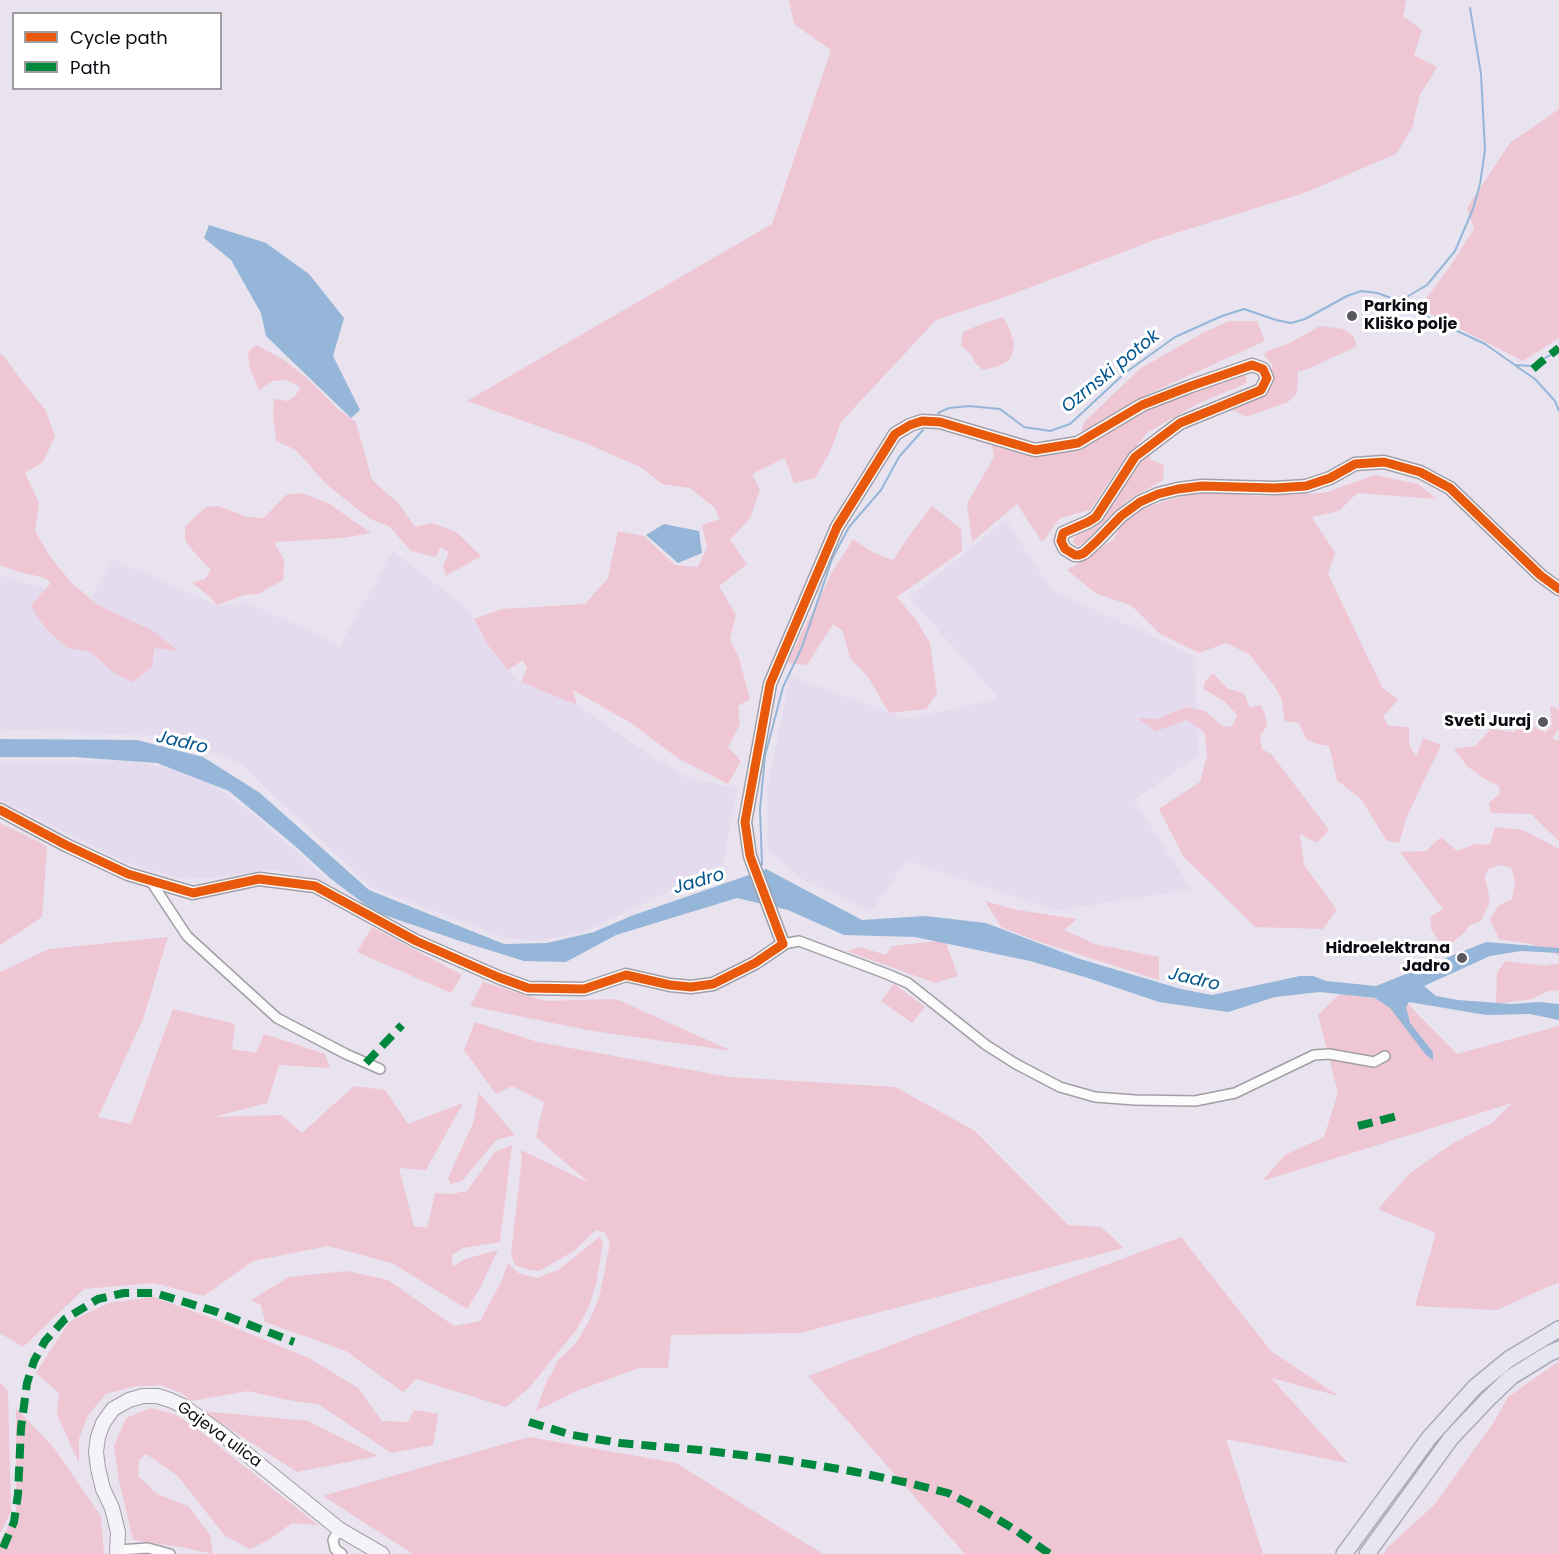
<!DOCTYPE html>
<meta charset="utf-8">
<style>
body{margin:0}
#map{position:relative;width:1559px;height:1554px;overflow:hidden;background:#e8e3ee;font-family:Poppins,sans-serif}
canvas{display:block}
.legend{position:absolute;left:12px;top:12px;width:210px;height:78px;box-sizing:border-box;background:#fff;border:2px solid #9f9da0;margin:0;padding:8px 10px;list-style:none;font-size:18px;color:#0e0b12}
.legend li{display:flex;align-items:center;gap:12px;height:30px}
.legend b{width:30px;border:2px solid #9f9da0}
</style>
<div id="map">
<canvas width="1559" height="1554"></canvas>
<ul class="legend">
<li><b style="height:8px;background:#e8590c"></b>Cycle path</li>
<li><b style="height:8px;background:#00873e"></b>Path</li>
</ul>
</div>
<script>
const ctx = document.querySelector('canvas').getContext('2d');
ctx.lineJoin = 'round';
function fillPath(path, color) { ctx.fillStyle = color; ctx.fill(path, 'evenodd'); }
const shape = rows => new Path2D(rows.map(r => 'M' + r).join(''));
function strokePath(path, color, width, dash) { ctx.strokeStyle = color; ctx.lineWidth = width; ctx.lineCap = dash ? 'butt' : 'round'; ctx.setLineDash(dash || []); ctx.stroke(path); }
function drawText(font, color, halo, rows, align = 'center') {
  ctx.font = font + ' Poppins,sans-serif'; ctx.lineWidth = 6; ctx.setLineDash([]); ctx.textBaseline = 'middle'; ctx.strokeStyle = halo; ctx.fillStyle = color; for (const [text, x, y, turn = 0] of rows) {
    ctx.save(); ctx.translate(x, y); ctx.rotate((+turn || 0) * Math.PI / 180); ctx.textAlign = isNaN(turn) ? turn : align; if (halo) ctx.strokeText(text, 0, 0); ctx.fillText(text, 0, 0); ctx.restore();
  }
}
const built = shape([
 [1006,520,1052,590,1195,656,1198,756,1134,800,1191,889,1056,911,907,860,871,912,801,878,768,850,767,790,790,676,907,719,999,699,909,597],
 [393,551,468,609,488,645,518,681,577,705,647,753,690,779,737,788,723,866,582,933,536,941,506,938,371,887,238,762,163,736,0,729,0,575,89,601,112,559,217,605,250,603,340,646],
 [0,761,132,761,180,771,209,782,261,820,333,885,272,869,223,877,182,879,125,862,0,800]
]);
const green = shape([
 [789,0,1406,0,1403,16,1422,30,1414,55,1437,67,1420,95,1412,128,1396,154,1304,193,1160,238,1002,298,936,320,841,422,830,452,815,478,794,483,785,458,752,474,760,490,750,518,730,540,747,564,719,586,736,615,730,639,739,658,750,699,738,706,740,724,728,747,741,761,728,784,679,759,631,723,573,690,577,705,521,682,527,668,523,660,508,670,488,645,474,619,502,609,585,604,608,578,618,531,644,536,675,565,698,567,707,547,702,525,720,519,714,507,690,488,662,484,642,468,583,442,467,401,772,224,831,50,794,24],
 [1559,109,1559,338,1523,361,1419,308,1449,268,1474,229,1467,208,1510,143],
 [1003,317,1010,330,1014,344,1012,354,1008,361,999,366,983,370,974,362,972,355,961,346,963,332,979,325],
 [1229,321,1257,321,1265,341,1150,393,1109,417,1081,435,1084,422,1141,368,1203,333],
 [1320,326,1343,329,1353,336,1357,346,1308,369,1298,371,1297,393,1288,402,1246,417,1227,407,1260,396,1269,390,1272,376,1272,364,1264,355,1267,351,1288,344],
 [256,345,281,358,307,378,339,410,356,422,372,480,399,504,415,527,432,523,456,532,481,556,446,576,443,565,447,558,448,552,441,547,435,557,411,551,389,526,370,519,326,484,296,450,276,441,273,416,274,399,288,401,296,395,300,387,286,380,273,381,259,390,250,369,248,352],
 [0,354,4,356,18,376,46,411,55,436,43,462,25,473,39,503,35,531,51,558,71,582,96,604,155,632,178,651,154,648,152,667,133,682,116,674,90,652,68,648,49,632,38,618,31,605,51,583,45,578,16,571,0,565],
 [1245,372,1247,383,1199,403,1148,432,1116,471,1090,510,1060,518,1042,542,1017,504,972,542,967,504,994,457,992,445,1033,457,1082,449,1145,410],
 [1149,452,1151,460,1164,465,1163,480,1127,501,1091,537,1079,546,1076,546,1073,542,1074,538,1079,534,1095,527,1102,519,1130,472],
 [1375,475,1418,484,1437,499,1357,493,1339,511,1312,517,1335,553,1328,574,1382,687,1398,700,1383,716,1388,726,1409,727,1409,744,1416,757,1423,738,1441,745,1407,816,1399,843,1386,840,1362,800,1337,780,1329,746,1317,744,1306,739,1299,723,1285,721,1282,700,1275,687,1249,654,1226,643,1199,653,1159,633,1131,605,1097,594,1067,570,1082,561,1114,539,1122,523,1139,509,1200,491,1259,496,1324,493],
 [301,493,328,503,371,533,342,538,274,542,284,560,283,580,258,594,244,595,217,605,209,596,192,583,205,579,211,570,193,551,185,540,185,526,206,507,219,506,247,517,264,518,286,495],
 [932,506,961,529,962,551,897,597,916,620,930,643,937,694,926,709,889,713,869,678,850,658,843,631,833,624,807,665,787,663,831,574,853,539,874,553,893,560,909,536],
 [1213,673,1228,689,1244,693,1250,708,1260,705,1265,714,1267,725,1260,736,1262,749,1272,755,1329,830,1317,843,1300,834,1304,865,1337,910,1323,929,1255,927,1183,856,1159,809,1200,782,1207,755,1205,733,1187,720,1156,731,1137,718,1157,719,1186,707,1205,711,1224,727,1232,726,1237,715,1225,702,1204,689,1204,683],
 [1550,706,1559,710,1559,729,1552,738,1559,741,1559,841,1531,814,1491,813,1489,803,1500,794,1499,786,1483,778,1467,766,1454,749,1475,746,1491,729,1513,732,1530,724,1545,733,1552,725],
 [0,823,47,846,42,917,0,945],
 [1495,827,1523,830,1559,849,1559,955,1531,944,1499,939,1490,919,1498,906,1512,899,1515,881,1511,867,1499,865,1488,869,1485,877,1490,901,1481,921,1470,925,1463,934,1451,943,1438,940,1431,929,1430,917,1443,909,1400,852,1426,851,1441,837,1457,851,1475,844,1490,845],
 [985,901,1017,910,1077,919,1064,930,1095,944,1159,957,1159,980,1034,940,1001,927],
 [372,927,462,975,451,993,357,952],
 [168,937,143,1019,98,1117,131,1124,173,1009,235,1024,232,1049,256,1053,264,1034,325,1054,330,1068,279,1065,267,1103,213,1117,281,1115,302,1133,354,1086,385,1090,408,1124,463,1103,426,1170,399,1168,414,1226,427,1228,435,1193,451,1194,467,1191,495,1152,512,1145,500,1242,463,1248,452,1255,452,1267,465,1259,498,1250,480,1288,467,1309,392,1263,328,1246,253,1261,204,1296,154,1283,84,1289,23,1347,0,1333,0,972,49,949],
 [945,940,958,976,935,983,847,951,860,947,886,955,892,946],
 [1505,961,1545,966,1559,963,1559,990,1549,991,1531,999,1496,1004,1497,973],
 [483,982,545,1001,616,999,732,1051,587,1030,470,1006],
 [894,984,925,1007,912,1023,881,1001],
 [1340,994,1407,1003,1457,1054,1559,1026,1559,1283,1545,1288,1497,1310,1415,1306,1436,1233,1378,1209,1410,1173,1455,1142,1492,1123,1512,1103,1262,1181,1285,1155,1324,1137,1338,1093,1318,1015],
 [475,1022,538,1042,729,1077,895,1087,975,1131,1068,1225,1101,1227,1124,1248,800,1333,671,1335,668,1368,639,1368,579,1390,536,1411,547,1380,552,1373,558,1360,576,1343,589,1321,599,1298,610,1243,605,1233,596,1230,574,1251,539,1271,526,1269,515,1265,511,1255,522,1158,521,1150,589,1183,536,1137,544,1102,512,1086,496,1094,464,1050],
 [479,1093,515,1135,496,1140,462,1181,451,1184,448,1178,473,1123],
 [599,1237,603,1242,597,1280,589,1307,576,1330,529,1388,506,1407,416,1379,403,1392,346,1351,265,1322,261,1305,251,1300,289,1277,347,1271,388,1280,454,1326,480,1321,502,1280,508,1263,518,1273,537,1278,560,1269],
 [1181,1237,1271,1351,1339,1396,1271,1378,1348,1463,1226,1439,1263,1554,965,1554,808,1376],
 [153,1297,209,1317,309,1358,358,1388,382,1421,408,1422,414,1410,438,1414,433,1445,391,1453,320,1405,283,1399,248,1391,191,1401,182,1393,160,1385,132,1387,106,1394,88,1415,79,1439,79,1463,57,1415,59,1393,36,1373,69,1322,109,1303],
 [1559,1361,1559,1554,1383,1554,1388,1547,1434,1505,1492,1425,1508,1397],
 [0,1382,8,1391,11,1511,0,1534],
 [16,1408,54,1448,101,1516,104,1554,0,1554,0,1542,16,1512],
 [151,1408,174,1414,195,1427,318,1525,292,1523,270,1539,250,1549,225,1536,177,1475,146,1454,139,1460,138,1476,157,1494,188,1506,210,1535,213,1554,180,1547,133,1540,119,1481,114,1446,126,1418],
 [202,1411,308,1421,378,1456,297,1472],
 [529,1437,676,1463,823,1554,413,1554,323,1496]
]);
const water = shape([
 [209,225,266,243,309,274,344,318,333,356,360,410,351,418,266,336,261,313,231,260,204,238],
 [664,524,699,531,702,553,678,563,646,535],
 [0,739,137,740,203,757,260,793,369,890,504,944,547,943,594,932,631,916,766,869,862,920,925,916,986,923,1080,959,1181,989,1212,995,1300,976,1313,976,1326,981,1376,986,1486,942,1559,948,1559,953,1521,951,1490,956,1424,986,1436,996,1458,1000,1511,1004,1539,1002,1559,1004,1559,1020,1530,1014,1486,1015,1409,1002,1406,1007,1410,1023,1433,1052,1433,1060,1426,1055,1390,1008,1375,998,1320,992,1275,997,1228,1012,1159,1002,1088,978,1030,961,915,937,844,935,788,910,737,898,616,935,566,962,524,961,463,942,375,912,331,879,295,846,229,791,157,763,74,757,0,757]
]);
const stream = shape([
 [1400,301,1427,285,1455,251,1473,209,1480,184,1485,150,1481,74,1470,8],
 [1516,366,1535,379,1555,401,1559,411],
 [938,413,949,408,969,406,1000,409,1024,427,1050,431,1070,424,1125,373,1175,337,1222,316,1244,309,1276,320,1291,323,1305,319,1347,296,1361,291,1377,293,1400,301,1436,321,1485,344,1515,365,1531,366,1559,350],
 [760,868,762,864,760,809,765,756,783,687,802,647,832,559,849,527,881,490,899,457,923,430]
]);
const minor = shape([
 [150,880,187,936,277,1018,346,1054,380,1069],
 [783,944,799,941,887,974,908,983,986,1045,1016,1064,1060,1087,1095,1097,1135,1100,1195,1101,1235,1093,1314,1055,1329,1054,1374,1062,1385,1056],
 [339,1529,333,1540,335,1549,342,1554],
 [118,1550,148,1548,170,1554]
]);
const tertiary = shape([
 [0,810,66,845,128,874,193,893,259,879,315,886,416,941,498,977,528,988,584,989,626,975,670,985,691,987,713,984,755,963,783,944,750,856,745,822,770,684,837,527,895,434,910,425,922,421,940,422,1035,450,1078,443,1142,405,1191,386,1252,365,1263,369,1267,378,1261,390,1180,423,1135,457,1096,517,1088,522,1063,533,1061,541,1065,549,1075,555,1079,555,1084,553,1097,541,1121,516,1140,502,1158,494,1178,489,1202,486,1275,488,1306,486,1330,478,1355,464,1384,462,1420,472,1450,488,1540,575,1559,589]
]);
const secondary = shape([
 [117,1554,118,1532,112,1508,103,1489,98,1468,96,1452,98,1437,103,1423,113,1409,129,1400,143,1396,157,1396,170,1400,183,1406,222,1434,339,1529,382,1554]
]);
const trunk = shape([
 [1344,1554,1429,1438,1475,1387,1509,1359,1559,1329],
 [1367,1554,1451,1438,1488,1399,1511,1377,1548,1354,1559,1349]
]);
const quiet = shape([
 [1533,369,1541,362,1559,348],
 [366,1063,402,1025],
 [1358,1126,1401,1115],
 [529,1422,572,1435,620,1443,700,1450,784,1460,851,1471,909,1483,948,1493,982,1510,1014,1529,1050,1554],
 [3,1548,14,1522,18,1494,21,1428,27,1383,34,1361,45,1341,65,1319,98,1299,124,1293,155,1293,214,1311,294,1342]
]);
const cycleway = shape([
 [0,810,66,845,128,874,193,893,259,879,315,886,416,941,498,977,528,988,584,989,626,975,670,985,691,987,713,984,755,963,783,944,750,856,745,822,770,684,837,527,895,434,910,425,922,421,940,422,1035,450,1078,443,1142,405,1191,386,1252,365,1263,369,1267,378,1261,390,1180,423,1135,457,1096,517,1088,522,1063,533,1061,541,1065,549,1075,555,1079,555,1084,553,1097,541,1121,516,1140,502,1158,494,1178,489,1202,486,1275,488,1306,486,1330,478,1355,464,1384,462,1420,472,1450,488,1540,575,1559,589]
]);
const markers = [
 [1352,316,6,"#5a575f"],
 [1543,722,6,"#5a575f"],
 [1462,958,6,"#5a575f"]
];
const poiNames = [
 ["Parking",1364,307,"left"],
 ["Kliško polje",1364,325,"left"],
 ["Sveti Juraj",1531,722],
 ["Hidroelektrana",1450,949],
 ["Jadro",1450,967]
];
const streetNames = [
 ["Gajeva ulica",219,1435,36]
];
const waterNames = [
 ["Ozrnski potok",1111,372,-39],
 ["Jadro",182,743,13],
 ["Jadro",699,882,-16],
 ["Jadro",1194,980,13]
];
fillPath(built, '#e4dbef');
fillPath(green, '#efc6d4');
fillPath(water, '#95b6d8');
strokePath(stream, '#95b6d8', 2);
strokePath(minor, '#a29ea6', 12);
strokePath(tertiary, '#a29ea6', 15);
strokePath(secondary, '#a29ea6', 16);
strokePath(trunk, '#aaa9b9', 18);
strokePath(minor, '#fcfbfc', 9);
strokePath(tertiary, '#fcfbfc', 12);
strokePath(secondary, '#f4f3f7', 14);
strokePath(trunk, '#e6e6f0', 15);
strokePath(quiet, '#00873e', 8, [15, 8]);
strokePath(cycleway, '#e8590c', 9);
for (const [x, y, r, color] of markers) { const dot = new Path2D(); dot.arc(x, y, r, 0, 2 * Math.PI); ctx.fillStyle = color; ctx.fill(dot); strokePath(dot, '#fff', 2); }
drawText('bold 16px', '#0e0b12', '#fff', poiNames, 'right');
drawText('16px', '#0e0b12', '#fff', streetNames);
drawText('italic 18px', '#02568d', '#fff', waterNames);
</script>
